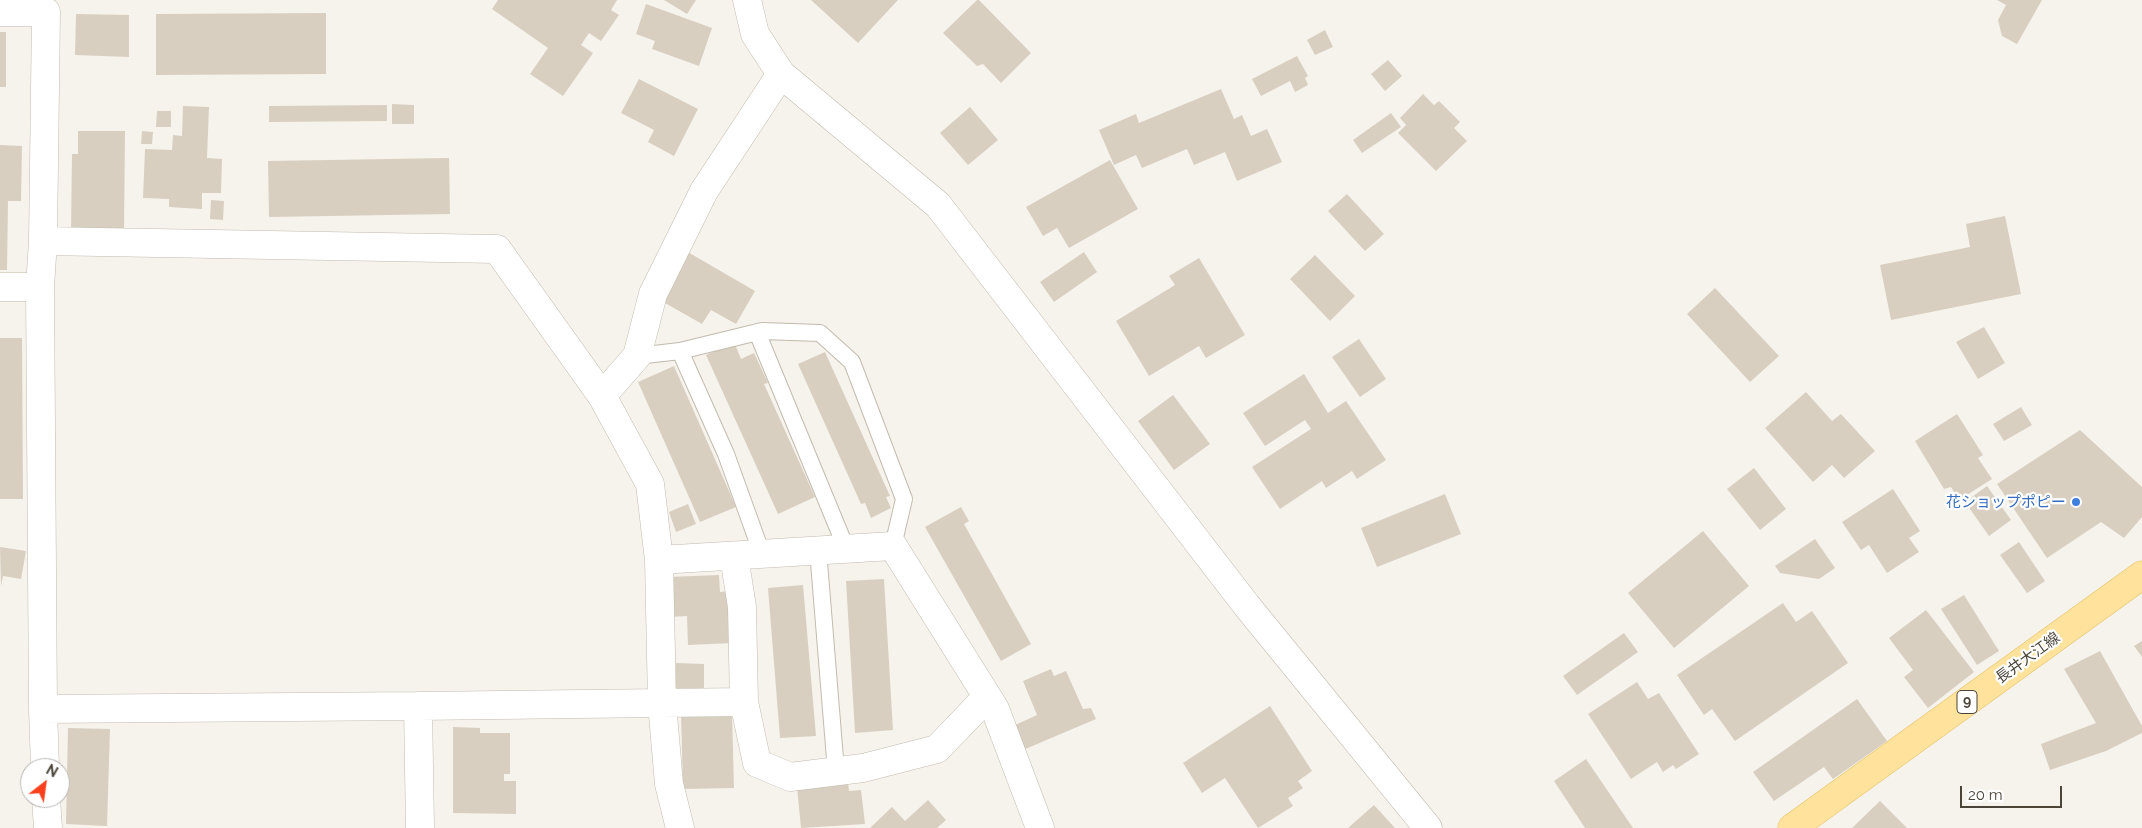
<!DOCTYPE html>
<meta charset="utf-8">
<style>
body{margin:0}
#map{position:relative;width:2142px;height:828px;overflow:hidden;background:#f6f3ec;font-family:Raleway,sans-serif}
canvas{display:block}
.north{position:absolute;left:20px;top:758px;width:50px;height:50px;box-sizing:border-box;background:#fff;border:1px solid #b7b4b0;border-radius:50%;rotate:30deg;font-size:14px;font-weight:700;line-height:20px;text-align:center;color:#4b4439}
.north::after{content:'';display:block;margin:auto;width:18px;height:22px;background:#fc3f1d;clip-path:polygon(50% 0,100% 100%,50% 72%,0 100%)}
.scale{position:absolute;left:1960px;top:786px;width:102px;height:22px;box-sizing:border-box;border:2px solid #4b4439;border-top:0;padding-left:6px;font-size:15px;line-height:18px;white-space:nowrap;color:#4b4439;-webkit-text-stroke:4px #fff;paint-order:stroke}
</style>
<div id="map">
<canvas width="2142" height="828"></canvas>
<div class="north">N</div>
<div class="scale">20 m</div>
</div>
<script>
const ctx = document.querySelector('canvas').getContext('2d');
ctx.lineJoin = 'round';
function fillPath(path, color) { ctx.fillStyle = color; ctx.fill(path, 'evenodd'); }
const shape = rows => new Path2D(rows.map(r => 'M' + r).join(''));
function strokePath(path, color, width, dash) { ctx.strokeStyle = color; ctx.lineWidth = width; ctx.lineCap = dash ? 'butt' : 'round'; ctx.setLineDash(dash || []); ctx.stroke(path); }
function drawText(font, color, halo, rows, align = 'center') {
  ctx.font = font + ' Raleway,"Noto Sans JP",sans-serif'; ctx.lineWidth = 4.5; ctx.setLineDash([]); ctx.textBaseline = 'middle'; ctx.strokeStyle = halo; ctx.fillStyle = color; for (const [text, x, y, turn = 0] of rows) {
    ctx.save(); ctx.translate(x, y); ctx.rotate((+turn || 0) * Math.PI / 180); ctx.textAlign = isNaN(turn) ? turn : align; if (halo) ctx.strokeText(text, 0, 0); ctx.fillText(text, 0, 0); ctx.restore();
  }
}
const building = shape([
 [498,0,617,0,611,10,619,15,601,41,589,33,581,45,593,53,563,96,530,74,548,48,492,9],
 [664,0,696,0,687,14],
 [811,0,898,0,858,43],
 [977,0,979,0,1031,53,1001,83,983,64,977,66,943,33],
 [1997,0,2042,0,2017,44,2002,36,1998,20,2006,5],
 [646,4,712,28,699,66,652,49,655,41,636,34],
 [326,13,326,74,156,75,156,14],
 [76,14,129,15,129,57,75,55],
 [1325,30,1333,47,1315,55,1307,40],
 [0,32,6,32,6,87,0,87],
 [1297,56,1308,76,1305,78,1308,85,1295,92,1290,81,1261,96,1252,79],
 [1388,60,1402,76,1385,91,1371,74],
 [639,79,698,109,674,156,648,142,654,130,621,113],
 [1221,89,1234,119,1242,115,1251,136,1267,129,1282,162,1237,181,1225,152,1194,165,1187,149,1142,168,1136,155,1114,165,1099,130,1136,114,1139,123],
 [1423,94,1434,105,1439,101,1460,122,1454,128,1467,141,1436,171,1398,133,1406,125,1400,118],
 [392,104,414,105,414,124,392,124],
 [387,105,387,121,269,122,269,106],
 [183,106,209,107,207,158,222,159,221,193,202,193,202,209,169,207,169,199,143,198,145,149,172,150,173,135,182,136],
 [970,107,998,140,968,165,940,133],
 [157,111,171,111,171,127,156,127],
 [1391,113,1401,127,1362,153,1353,140],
 [78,131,125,131,124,231,71,230,72,154,78,154],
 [142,131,153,132,152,144,141,144],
 [0,145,22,146,21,201,8,201,7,270,0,270],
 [449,158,450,214,269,217,268,161],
 [1110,160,1138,209,1069,248,1057,228,1043,236,1026,207],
 [1347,194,1384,234,1365,251,1328,211],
 [211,200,224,201,223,220,210,219],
 [2005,216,2021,294,1891,320,1880,265,1970,247,1966,224],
 [686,251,755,291,736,324,711,310,702,324,658,299],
 [1084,252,1097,272,1054,302,1040,282],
 [1315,255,1355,296,1330,321,1290,279],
 [1199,258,1245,335,1206,358,1199,346,1149,376,1116,321,1175,285,1169,276],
 [1715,288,1779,356,1750,382,1687,314],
 [1984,327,2005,363,1978,379,1956,342],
 [0,338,22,338,23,499,0,499],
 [1359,339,1386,379,1360,397,1332,357],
 [734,342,741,359,754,353,768,383,764,384,815,497,778,514,706,355],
 [825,352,890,496,886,497,891,508,871,518,865,503,861,504,798,364],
 [674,366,736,507,700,522,638,382],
 [1304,374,1328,413,1346,401,1386,460,1357,479,1352,471,1326,488,1322,481,1280,509,1252,467,1311,429,1305,420,1265,446,1243,413],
 [1806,392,1832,421,1841,414,1875,451,1844,478,1832,465,1813,482,1765,428],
 [1173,395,1210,444,1174,470,1138,421],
 [2021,407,2032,425,2004,441,1993,424],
 [1957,414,1983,455,1978,458,1992,479,1959,500,1951,487,1944,489,1915,441],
 [2080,430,2142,487,2142,517,2124,538,2101,522,2047,558,1997,484],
 [1754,468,1786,509,1760,530,1727,489],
 [1987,486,2011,520,1989,536,1965,502],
 [1893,489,1920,531,1909,538,1919,552,1887,573,1869,545,1861,550,1842,522],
 [1445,494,1461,534,1377,567,1361,528],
 [688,504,696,524,676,532,669,512],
 [961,507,969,521,964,524,1031,644,1001,661,925,527],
 [1703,531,1749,586,1674,648,1628,593],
 [1815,539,1835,568,1819,579,1780,573,1775,566],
 [2019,542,2045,581,2027,593,2000,555],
 [0,547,26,551,21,579,3,576,1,586],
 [719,575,720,592,729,591,732,643,688,645,687,616,670,617,668,577],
 [884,579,893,730,855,733,846,581],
 [803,585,816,736,780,738,768,588],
 [1964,595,1999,651,1977,665,1941,609],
 [1783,603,1796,622,1812,611,1848,663,1735,741,1712,709,1704,715,1677,675],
 [1926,610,1974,672,1928,708,1904,677,1913,670,1889,638],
 [1624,633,1638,652,1577,695,1563,676],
 [2142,641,2142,657,2134,646],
 [2100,651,2142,726,2142,733,2106,751,2050,770,2041,744,2096,723,2064,669],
 [676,663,704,664,704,689,675,688],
 [1051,669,1054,676,1066,671,1083,709,1091,708,1096,719,1023,750,1013,726,1037,715,1023,681],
 [1637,682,1648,699,1659,693,1699,754,1676,769,1673,765,1663,772,1657,762,1631,779,1588,714],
 [1857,699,1887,741,1833,779,1824,767,1774,801,1753,772],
 [1270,706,1312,771,1298,781,1303,788,1288,798,1293,806,1258,828,1225,778,1202,793,1183,763],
 [732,713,734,788,683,789,681,714],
 [453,727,480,728,480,733,510,733,510,774,504,774,504,781,516,781,516,814,453,813],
 [68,728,110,729,107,826,66,824],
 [1586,759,1633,828,1585,828,1554,781],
 [848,782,849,791,861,790,865,824,801,828,797,787],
 [928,800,946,820,937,828,870,828,892,807,905,821],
 [1880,801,1907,828,1852,828],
 [1374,805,1395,828,1348,828]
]);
const lane = shape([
 [757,332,846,548],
 [680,351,726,454,762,554],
 [637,356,680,351,762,331,820,333,852,362,904,499,893,546],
 [818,550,836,771]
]);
const street = shape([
 [747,0,755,34,781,74,938,205,1247,606,1428,828],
 [0,12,46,12,43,241,40,287,43,709,45,768],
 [43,241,497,249,602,396,650,484,659,560,662,703,669,784,680,828],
 [0,287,40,287],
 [602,396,637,356,653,294,704,191,781,74],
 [734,556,742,607,744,702,757,763,790,777,863,768,937,749,987,697],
 [659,560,893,546,995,709,1040,828],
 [418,706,420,828],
 [43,709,418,706,744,702],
 [46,798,48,828]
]);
const primary = shape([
 [1792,828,2142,575]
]);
const markers = [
 [2076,502,5,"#3f7fe0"]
];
const shields = [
 [1967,702,20]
];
const shieldNames = [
 ["9",1967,702]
];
const shopNames = [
 ["花ショップポピー",2066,502]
];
const streetNames = [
 ["長井大江線",2028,658,-36]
];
fillPath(building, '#d8cfc1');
strokePath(lane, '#c2bbae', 18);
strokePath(street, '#c2bbae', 29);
strokePath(primary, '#e6c16a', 29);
strokePath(lane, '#fff', 16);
strokePath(street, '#fff', 28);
strokePath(primary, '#ffe39c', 28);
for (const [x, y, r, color] of markers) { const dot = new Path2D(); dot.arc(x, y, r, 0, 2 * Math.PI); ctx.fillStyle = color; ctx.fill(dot); strokePath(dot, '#fff', 2); }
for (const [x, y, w] of shields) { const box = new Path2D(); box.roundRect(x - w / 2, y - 11.5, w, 23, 4); ctx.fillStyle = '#fff'; ctx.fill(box); strokePath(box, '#4b4439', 1); }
drawText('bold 14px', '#4b4439', null, shieldNames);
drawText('15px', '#366cbe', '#fff', shopNames, 'right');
drawText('15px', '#4b4439', '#fff', streetNames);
</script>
